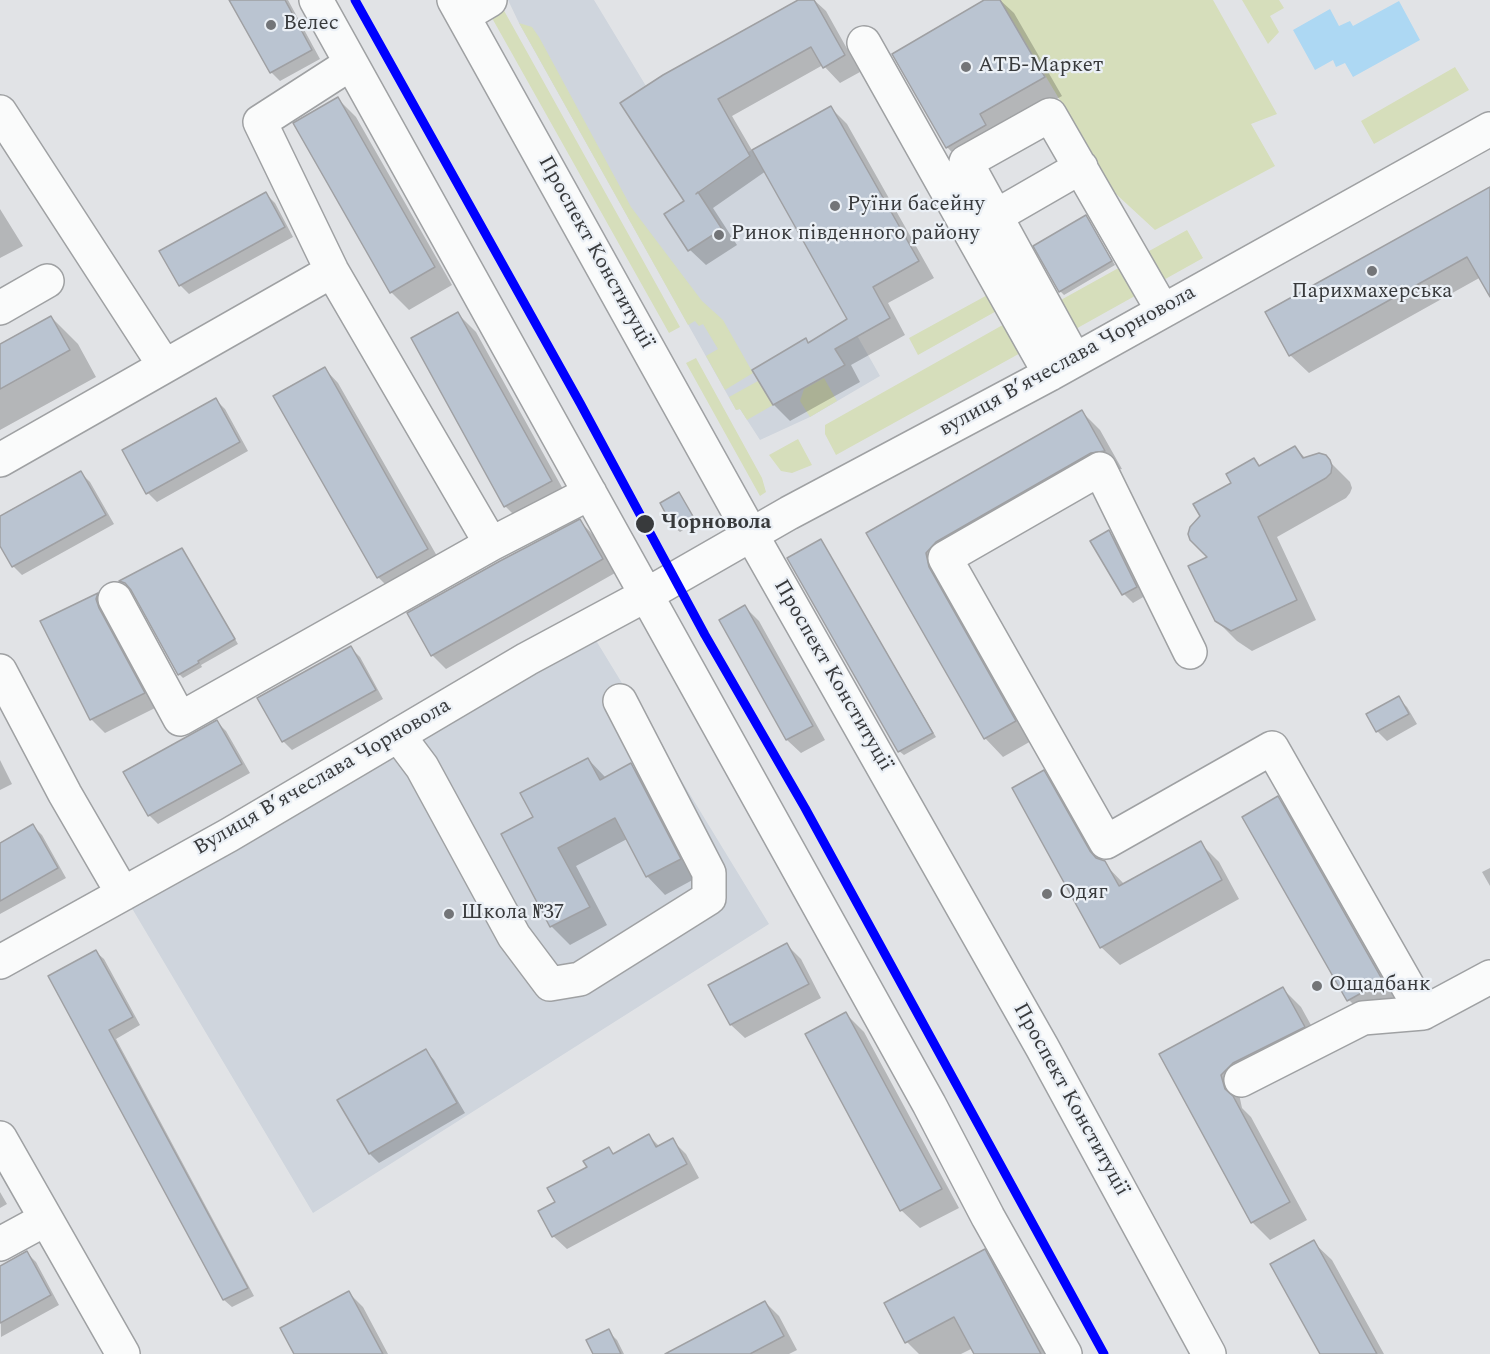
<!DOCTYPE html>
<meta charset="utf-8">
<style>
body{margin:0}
canvas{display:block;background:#e1e3e6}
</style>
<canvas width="1490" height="1354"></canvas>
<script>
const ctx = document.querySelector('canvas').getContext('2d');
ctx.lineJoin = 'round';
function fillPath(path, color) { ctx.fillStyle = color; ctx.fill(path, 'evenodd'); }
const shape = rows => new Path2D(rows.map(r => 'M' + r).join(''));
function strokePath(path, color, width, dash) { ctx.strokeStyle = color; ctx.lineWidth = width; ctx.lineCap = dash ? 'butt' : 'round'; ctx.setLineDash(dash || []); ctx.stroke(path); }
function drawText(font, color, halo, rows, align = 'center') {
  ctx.font = font + ' Spectral,serif'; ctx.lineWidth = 4.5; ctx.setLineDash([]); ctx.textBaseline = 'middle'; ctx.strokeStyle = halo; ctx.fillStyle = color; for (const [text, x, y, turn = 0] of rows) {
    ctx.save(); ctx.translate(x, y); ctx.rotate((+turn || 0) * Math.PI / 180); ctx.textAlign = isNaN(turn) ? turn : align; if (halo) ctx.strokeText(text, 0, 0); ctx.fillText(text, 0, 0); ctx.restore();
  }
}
const built = shape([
 [508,0,594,0,646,86,673,69,726,164,752,150,880,376,810,417,760,440,740,409,736,410,519,23],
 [589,629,769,924,313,1213,130,905]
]);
const green = shape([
 [1000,0,1213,0,1277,114,1251,124,1275,166,1155,230,1116,194],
 [1242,0,1279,0,1284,8,1270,16,1279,32,1268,44],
 [502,7,680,327,669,333,492,18],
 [519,23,532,27,539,37,631,207,702,301,723,320,753,373,725,390,706,356,718,349,703,324,699,326,695,321,688,325],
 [1455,67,1469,90,1374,144,1361,121],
 [1187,230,1203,258,1047,345,1032,316],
 [991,293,1000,309,918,355,909,338],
 [1008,322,1024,351,836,455,825,434,825,425],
 [696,358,762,478,766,492,760,496,686,363],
 [824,378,837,401,810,417,800,401,804,389],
 [758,381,773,405,747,420,740,409,736,410,729,397],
 [798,439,812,465,792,473,781,471,769,455]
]);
const water = shape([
 [1399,1,1420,40,1353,77,1345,63,1336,67,1333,60,1315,70,1293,30,1330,9,1339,26,1350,21,1353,26]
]);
const shadow = shape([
 [231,0,288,0,320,59,280,81,271,72],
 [801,0,814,0,826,11,860,72,840,83,823,65,732,116,753,152,831,108,847,124,934,278,888,303,905,335,851,365,860,382,790,421,774,405,805,340,809,344,849,320,766,171,713,208,737,245,706,265,690,250,686,202,622,103],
 [987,0,1000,0,1014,13,1062,96,997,133,965,166,947,147,894,55],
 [338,99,356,117,452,285,409,310,391,292],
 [266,194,275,203,293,237,189,294,180,285],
 [1490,198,1490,294,1481,277,1309,373,1290,355],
 [0,209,23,246,0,258],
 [1086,217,1115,265,1064,295,1060,291],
 [458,314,476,332,569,500,523,524,505,506],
 [51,317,78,344,96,377,0,430,0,346],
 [325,369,338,383,441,563,392,591,378,577],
 [216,400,225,409,248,451,157,502,148,493,124,451],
 [1082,412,1100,430,1122,469,1109,471,944,571,1033,740,1003,757,985,738,868,534],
 [1295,447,1306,459,1325,457,1350,482,1352,488,1350,493,1346,498,1277,537,1316,620,1252,651,1237,641,1216,620,1233,483,1253,460,1261,467],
 [81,473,90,482,114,524,22,575,13,566,0,543,0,518],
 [679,494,697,522,680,532,675,528],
 [580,521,593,535,615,573,446,669,432,655],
 [1109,532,1118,541,1145,596,1133,603,1124,594,1092,541],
 [821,541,936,737,904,755,899,751],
 [182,550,238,644,201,665,202,667,183,678,179,674,131,587,121,581],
 [98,594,111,608,157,707,105,733,91,719,43,622],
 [745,607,759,621,825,740,801,753,787,740,721,621],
 [351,648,360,657,383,699,292,750,283,741],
 [1398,698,1407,707,1417,724,1387,741,1378,732,1368,714],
 [217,722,226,731,250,773,158,824,149,815],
 [588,759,606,778,631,765,649,784,698,877,665,895,647,876,627,839,576,866,607,925,570,945,552,927,503,835,535,818],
 [0,760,12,784,0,790],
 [1043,772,1062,790,1102,861,1125,885,1200,843,1219,862,1239,899,1120,965,1101,947],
 [1278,798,1296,816,1400,999,1367,1018,1349,1000,1244,818],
 [33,826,42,835,66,878,0,914,0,845],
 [1490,868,1490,886,1482,872],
 [787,945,801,959,821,998,745,1038,731,1025],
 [96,952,104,959,140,1025,116,1039,254,1296,232,1307,224,1300,51,976],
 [1283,989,1301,1007,1322,1045,1239,1094,1242,1108,1251,1117,1307,1220,1270,1240,1252,1222,1161,1055],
 [846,1014,864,1032,959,1208,920,1228,901,1210],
 [426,1051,434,1060,465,1113,379,1163,370,1154,339,1101],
 [649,1136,660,1147,672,1140,686,1154,699,1178,567,1249,553,1236,557,1202,609,1149,614,1154],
 [0,1192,7,1204,0,1208],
 [1313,1242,1332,1260,1384,1354,1322,1354],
 [984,1251,1011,1278,1052,1354,976,1354,973,1348,961,1354,919,1354,907,1342],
 [27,1253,36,1262,59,1305,1,1337,0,1268],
 [349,1293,363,1307,388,1354,296,1354],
 [765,1302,779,1316,797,1350,789,1354,669,1354],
 [608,1331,617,1340,624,1354,595,1354]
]);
const building = shape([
 [229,0,285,0,312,50,270,73,229,0],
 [798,0,814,0,845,55,823,68,811,47,718,99,750,156,696,194,698,192,722,229,688,251,664,214,684,201,620,103,663,75,798,0],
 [984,0,1000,0,1045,77,980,114,986,125,946,148,892,54,984,0],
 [338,97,435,267,390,293,293,123,338,97],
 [831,106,919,261,873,287,890,318,835,349,845,365,773,405,752,370,806,338,808,343,847,319,752,150,831,106],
 [1490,187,1490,297,1467,257,1289,356,1265,312,1490,187],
 [266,192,285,227,179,286,159,251,266,192],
 [1086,215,1112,261,1059,292,1033,246,1086,215],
 [458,312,552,481,504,507,411,338,458,312],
 [51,316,70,350,0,389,0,344,51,316],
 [325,367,428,549,377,578,273,396,325,367],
 [216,398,240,442,146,494,122,450,216,398],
 [1082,410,1105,451,1091,453,936,542,926,553,929,567,1016,721,984,739,866,533,1082,410],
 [1295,446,1303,458,1319,453,1326,455,1330,460,1332,466,1331,473,1326,478,1258,517,1297,600,1231,631,1215,621,1188,566,1207,557,1190,540,1188,534,1190,527,1200,516,1193,504,1231,483,1226,474,1254,458,1259,466,1295,446],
 [81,471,106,515,12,567,0,546,0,516,81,471],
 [679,492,694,518,674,529,660,503,679,492],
 [580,519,603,559,431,656,407,613,500,561,580,519],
 [1109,530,1137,587,1122,595,1090,541,1109,530],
 [821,539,933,733,898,752,787,558,821,539],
 [182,548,235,639,198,661,199,663,178,675,131,590,125,583,119,581,182,548],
 [98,593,96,599,99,608,145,693,90,720,40,621,98,593],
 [745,605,813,726,786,740,719,620,745,605],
 [351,646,376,690,282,742,257,698,351,646],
 [1399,696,1409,714,1376,732,1366,714,1399,696],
 [217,720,242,764,148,816,123,772,217,720],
 [588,758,600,780,631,763,681,859,646,877,615,818,558,848,590,907,550,927,501,834,533,817,520,793,588,758],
 [1044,770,1090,851,1096,858,1105,861,1119,886,1201,841,1222,880,1100,948,1012,788,1044,770],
 [1278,796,1383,981,1347,1001,1242,817,1278,796],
 [33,824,58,868,0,901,0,843,33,824],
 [787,943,809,984,730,1025,708,985,787,943],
 [96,950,133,1017,109,1030,248,1288,223,1300,48,976,96,950],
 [1283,987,1305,1027,1233,1063,1221,1075,1225,1089,1233,1096,1290,1202,1251,1223,1159,1054,1283,987],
 [846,1012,942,1189,900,1211,805,1034,846,1012],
 [426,1049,457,1103,369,1154,337,1100,426,1049],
 [649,1134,656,1147,673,1138,687,1164,552,1237,538,1211,555,1202,547,1188,587,1167,583,1161,609,1147,613,1154,649,1134],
 [1314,1240,1377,1354,1320,1354,1270,1264,1314,1240],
 [985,1249,1041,1354,974,1354,954,1317,905,1343,884,1303,985,1249],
 [27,1251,51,1295,0,1323,0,1266,27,1251],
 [349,1291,383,1354,294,1354,280,1328,349,1291],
 [765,1301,784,1336,750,1354,665,1354,765,1301],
 [609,1329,621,1354,593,1354,586,1340,609,1329]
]);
const minor = shape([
 [316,0,929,1104,988,1217,1065,1354],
 [454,0,751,534,1042,1047,1209,1354],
 [463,16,490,0],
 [864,43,1050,374],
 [350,64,260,122,332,271,491,544],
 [0,112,164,365],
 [996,216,1081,167],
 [0,308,47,281],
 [1074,359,966,162,1050,115,1163,311],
 [0,460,332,271],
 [115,599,180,719,491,544,590,493],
 [1190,652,1100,469,945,558,1106,842,1272,748,1423,1013],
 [0,671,65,794,123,894],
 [398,735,422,767,514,936,550,984,580,979,709,898,709,873,620,701],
 [0,962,229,835,527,659,646,595,789,513,1050,374,1490,129],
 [1241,1080,1363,1018,1423,1013,1490,977],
 [0,1138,123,1354],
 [0,1244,46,1219]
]);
const tram1 = shape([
 [355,0,580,403,705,635,805,808,1104,1354]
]);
const markers = [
 [271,25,6,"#737578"],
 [966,67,6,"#737578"],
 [835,206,6,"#737578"],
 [719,235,6,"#737578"],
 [1372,271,6,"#737578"],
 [645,524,10,"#383a3c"],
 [1047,894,6,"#737578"],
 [449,914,6,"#737578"],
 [1317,986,6,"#737578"]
];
const poiNames = [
 ["Велес",283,25],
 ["АТБ-Маркет",978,67],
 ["Руїни басейну",847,206],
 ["Ринок південного району",731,235],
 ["Парихмахерська",1372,293,"center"],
 ["Одяг",1059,894],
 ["Школа №37",461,914],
 ["Ощадбанк",1329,986]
];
const streetNames = [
 ["Проспект Конституції",595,253,61],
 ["вулиця Вʼячеслава Чорновола",1068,362,-29],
 ["Проспект Конституції",832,676,60],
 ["Вулиця Вʼячеслава Чорновола",323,778,-30],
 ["Проспект Конституції",1070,1100,61]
];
const stopNames = [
 ["Чорновола",661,524]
];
fillPath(built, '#cfd5dd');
fillPath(green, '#d6debb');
fillPath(water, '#add8f3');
fillPath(shadow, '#0003');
fillPath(building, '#bac4d1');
strokePath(building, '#9fa0a3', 1.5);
strokePath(minor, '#9fa1a3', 36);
strokePath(minor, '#fafbfb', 33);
strokePath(tram1, '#00f', 9);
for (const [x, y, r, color] of markers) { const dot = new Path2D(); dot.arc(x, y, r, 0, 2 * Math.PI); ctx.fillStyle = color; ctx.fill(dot); strokePath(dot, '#ebf0f6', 2); }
drawText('21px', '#383a3c', '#ebf0f6', poiNames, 'left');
drawText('21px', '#383a3c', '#ebf0f6', streetNames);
drawText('bold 21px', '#383a3c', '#ebf0f6', stopNames, 'left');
</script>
